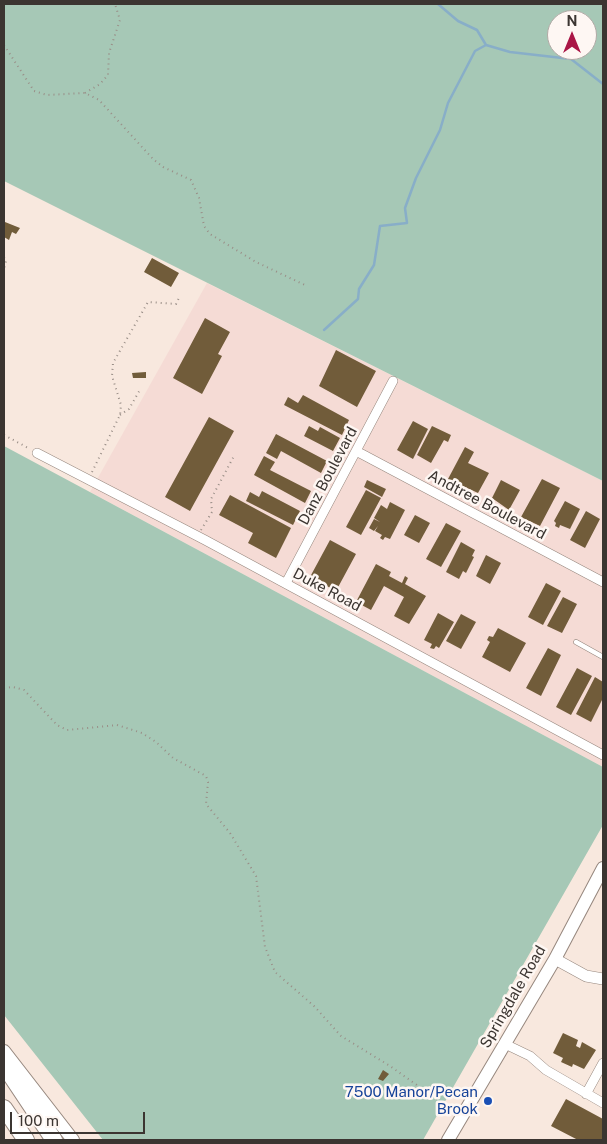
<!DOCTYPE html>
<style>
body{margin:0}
#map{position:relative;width:607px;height:1144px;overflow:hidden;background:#f8e8de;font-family:"Public Sans",sans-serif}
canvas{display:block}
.frame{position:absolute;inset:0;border:5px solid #3b3531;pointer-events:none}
.north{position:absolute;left:547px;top:10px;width:50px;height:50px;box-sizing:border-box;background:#fef7f3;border:1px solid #b0a9a5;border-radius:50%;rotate:0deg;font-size:14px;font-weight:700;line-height:20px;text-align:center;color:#3b3531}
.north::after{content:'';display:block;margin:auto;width:18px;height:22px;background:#aa1646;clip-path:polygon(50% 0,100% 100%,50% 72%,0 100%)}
.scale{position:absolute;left:10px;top:1112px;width:135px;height:22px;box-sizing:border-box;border:2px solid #3b3531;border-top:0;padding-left:6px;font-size:15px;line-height:18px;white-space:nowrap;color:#3b3531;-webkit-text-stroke:4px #fef7f3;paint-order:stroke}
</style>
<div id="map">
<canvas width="607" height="1144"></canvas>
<div class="frame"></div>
<div class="north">N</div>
<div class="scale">100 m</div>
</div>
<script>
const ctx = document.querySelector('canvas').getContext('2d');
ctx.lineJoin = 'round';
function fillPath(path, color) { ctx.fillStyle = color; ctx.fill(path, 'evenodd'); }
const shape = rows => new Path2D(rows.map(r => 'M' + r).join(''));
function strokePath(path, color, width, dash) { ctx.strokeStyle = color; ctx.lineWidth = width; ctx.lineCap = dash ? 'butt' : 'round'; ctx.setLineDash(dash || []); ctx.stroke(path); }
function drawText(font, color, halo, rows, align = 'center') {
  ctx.font = font + ' "Public Sans",sans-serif'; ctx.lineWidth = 5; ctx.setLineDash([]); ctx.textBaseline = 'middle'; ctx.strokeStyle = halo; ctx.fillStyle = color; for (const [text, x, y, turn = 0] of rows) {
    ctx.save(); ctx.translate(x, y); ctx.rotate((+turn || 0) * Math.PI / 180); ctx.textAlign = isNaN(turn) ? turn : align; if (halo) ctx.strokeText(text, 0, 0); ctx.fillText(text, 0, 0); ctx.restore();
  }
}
const industrial = shape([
 [207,283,603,481,603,767,90,492]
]);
const green = shape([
 [4,4,603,4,603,481,4,181],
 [557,20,587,20,587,50,557,50],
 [4,446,603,767,603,825,423,1140,103,1140,4,1015]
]);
const stream = shape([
 [438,4,458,21,477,30,486,45],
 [324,330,358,299,359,289,374,265,380,226,407,223,405,208,416,178,440,130,448,103,475,51,486,45,510,52,571,59,603,84]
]);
const building = shape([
 [5,222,20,228,16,234,12,232,9,240,4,237],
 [152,258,179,273,171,287,144,272],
 [205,318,230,332,218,354,222,356,202,394,173,378],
 [336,350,376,371,357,407,319,386],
 [146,372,146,378,133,378,132,373],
 [303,395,349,420,342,435,284,405,288,397,298,403],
 [209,417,234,431,190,511,165,497],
 [413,421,428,429,413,459,397,450],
 [309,426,318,431,320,427,340,438,333,451,304,436],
 [432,426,451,435,448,442,444,440,431,463,417,455],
 [276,434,327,461,321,473,281,451,277,459,266,453],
 [465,447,474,452,468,463,489,473,478,493,448,479],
 [264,456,275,462,270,470,311,491,305,503,254,475],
 [542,479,560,488,540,526,521,517],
 [367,480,386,489,382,497,364,487],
 [501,480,520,490,509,510,492,498],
 [366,490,381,498,361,535,346,527],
 [262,491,300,511,293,525,246,501,250,492,259,497],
 [230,495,291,528,276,558,248,543,253,533,219,515],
 [565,501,580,509,570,529,560,525,559,528,555,526,556,523,554,521],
 [390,502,405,510,390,539,385,537,383,540,380,538,382,535,375,531,378,526,374,531,369,528,374,519,380,522,374,518,381,505,387,509],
 [586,511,600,519,585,548,570,540],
 [415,515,430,523,419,543,404,535],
 [446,523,461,531,441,567,426,559],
 [330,540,356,554,336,591,310,577],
 [461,542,475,550,472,556,474,557,466,573,463,571,459,579,446,572],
 [486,555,501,563,490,584,476,576],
 [376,564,391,572,389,576,402,583,405,576,408,578,405,584,426,596,409,624,394,616,404,597,384,586,371,610,356,602],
 [546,583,561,591,543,625,528,617],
 [563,597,577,604,562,633,547,626],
 [438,613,454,622,439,648,436,646,434,649,430,648,432,644,424,640],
 [461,614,476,622,461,649,446,641],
 [498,628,526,643,510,672,482,657,490,642,487,640,489,636,493,637],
 [548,648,561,655,541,696,526,688],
 [577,668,592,676,571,715,556,707],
 [595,677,603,682,603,698,591,722,576,714],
 [563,1033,578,1040,576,1046,580,1048,582,1042,596,1050,584,1069,573,1064,572,1067,561,1062,563,1058,553,1053],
 [383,1070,389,1074,383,1081,378,1079],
 [566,1099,603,1119,603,1140,578,1140,551,1126]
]);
const path = shape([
 [4,45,34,91,47,95,85,93,99,100,153,159,163,167,191,180,199,198,204,226,210,234,256,262,307,286],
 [85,93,100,84,108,75,109,53,120,20,115,4],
 [4,257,6,261,4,269],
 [120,415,129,409,141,388],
 [4,435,30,449],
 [92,472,120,415,121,405,112,376,113,363,148,302,176,304,180,296],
 [201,530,212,512,211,499,234,456],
 [4,688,13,687,24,690,57,725,67,730,117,725,142,733,156,742,173,758,206,776,208,782,206,804,230,833,256,876,265,947,275,972,314,1006,341,1036,390,1066,452,1110]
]);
const service = shape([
 [576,642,603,657]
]);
const minor = shape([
 [358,452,603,582],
 [37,453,205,540,603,755],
 [286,583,393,381],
 [505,1044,530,1056,546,1070,603,1103],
 [586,1094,603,1063]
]);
const tertiary = shape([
 [555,959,586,976,603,979]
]);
const secondary = shape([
 [4,1051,73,1140],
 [448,1140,555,959,603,868]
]);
const motorway = shape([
 [4,1065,54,1140],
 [4,1108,26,1140]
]);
const markers = [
 [488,1101,5,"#1a4fb4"]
];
const streetNames = [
 ["Danz Boulevard",328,476,-62],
 ["Andtree Boulevard",487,505,28],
 ["Duke Road",327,590,28],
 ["Springdale Road",513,997,-60]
];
const transitNames = [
 ["7500 Manor/Pecan",478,1092],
 ["Brook",478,1109]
];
fillPath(industrial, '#f5dbd5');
fillPath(green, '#a6c8b6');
strokePath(stream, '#88aec8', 2.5);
fillPath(building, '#715c3a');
strokePath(service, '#96877e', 5.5);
strokePath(minor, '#96877e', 10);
strokePath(tertiary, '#96877e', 12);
strokePath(secondary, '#96877e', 14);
strokePath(motorway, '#96877e', 18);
strokePath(path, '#998e87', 2, [1, 4]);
strokePath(service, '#fff', 4.5);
strokePath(minor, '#fff', 9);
strokePath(tertiary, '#fff', 11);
strokePath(secondary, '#fff', 12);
strokePath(motorway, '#fff', 16);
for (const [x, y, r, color] of markers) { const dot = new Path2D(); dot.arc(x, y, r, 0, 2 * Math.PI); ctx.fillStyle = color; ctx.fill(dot); strokePath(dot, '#fef7f3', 2); }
drawText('15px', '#3b3531', '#fef7f3', streetNames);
drawText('15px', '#164399', '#fef7f3', transitNames, 'right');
</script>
